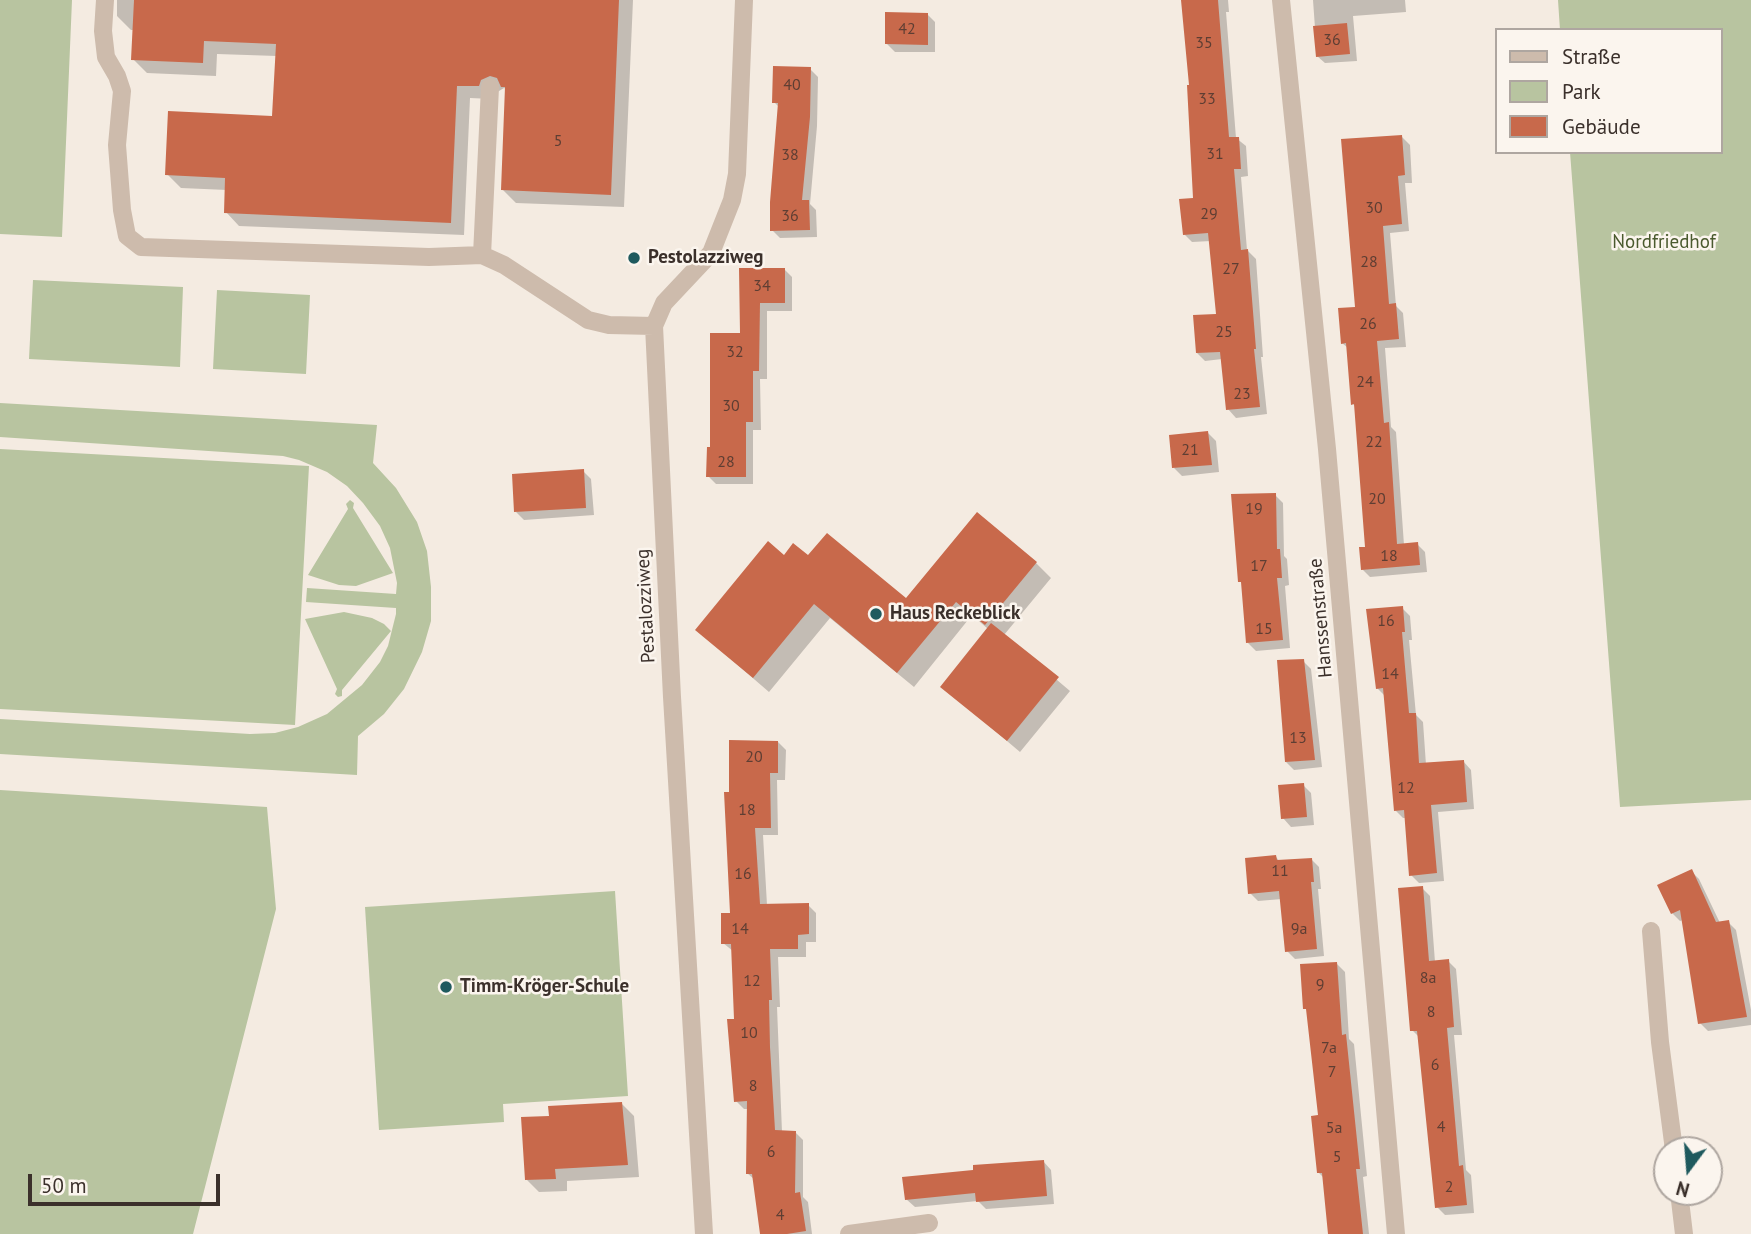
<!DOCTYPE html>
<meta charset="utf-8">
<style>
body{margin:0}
#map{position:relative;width:1751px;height:1234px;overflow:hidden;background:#f4ebe1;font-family:"PT Sans",sans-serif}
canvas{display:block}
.legend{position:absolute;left:1495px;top:28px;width:228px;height:126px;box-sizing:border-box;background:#fbf5ee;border:2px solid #aea6a0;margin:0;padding:9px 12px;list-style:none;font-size:21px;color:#3b302b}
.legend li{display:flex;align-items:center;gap:14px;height:35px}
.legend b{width:35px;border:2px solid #aea6a0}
.north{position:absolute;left:1653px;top:1136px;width:70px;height:70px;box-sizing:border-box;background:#fbf5ee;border:2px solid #aea6a0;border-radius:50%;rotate:196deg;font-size:19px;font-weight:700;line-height:28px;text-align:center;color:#3b302b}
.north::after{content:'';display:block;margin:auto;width:24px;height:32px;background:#1f5a5e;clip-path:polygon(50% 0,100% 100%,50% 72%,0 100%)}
.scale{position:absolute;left:28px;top:1174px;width:192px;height:32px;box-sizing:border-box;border:4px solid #3b302b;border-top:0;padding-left:9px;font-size:21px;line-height:24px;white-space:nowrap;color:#3b302b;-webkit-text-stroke:5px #fbf5ee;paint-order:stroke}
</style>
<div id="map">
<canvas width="1751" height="1234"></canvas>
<ul class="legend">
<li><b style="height:9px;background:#cdbbac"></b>Straße</li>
<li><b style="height:19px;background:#b8c4a0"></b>Park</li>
<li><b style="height:19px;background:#c8694b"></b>Gebäude</li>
</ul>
<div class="north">N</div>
<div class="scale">50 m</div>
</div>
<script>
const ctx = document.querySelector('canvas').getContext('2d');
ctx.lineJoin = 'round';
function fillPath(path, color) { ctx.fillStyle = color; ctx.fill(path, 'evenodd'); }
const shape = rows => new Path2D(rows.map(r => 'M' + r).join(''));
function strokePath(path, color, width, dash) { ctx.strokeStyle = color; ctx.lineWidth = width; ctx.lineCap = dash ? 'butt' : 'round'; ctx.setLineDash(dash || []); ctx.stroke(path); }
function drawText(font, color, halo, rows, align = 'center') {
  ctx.font = font + ' "PT Sans",sans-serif'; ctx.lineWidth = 5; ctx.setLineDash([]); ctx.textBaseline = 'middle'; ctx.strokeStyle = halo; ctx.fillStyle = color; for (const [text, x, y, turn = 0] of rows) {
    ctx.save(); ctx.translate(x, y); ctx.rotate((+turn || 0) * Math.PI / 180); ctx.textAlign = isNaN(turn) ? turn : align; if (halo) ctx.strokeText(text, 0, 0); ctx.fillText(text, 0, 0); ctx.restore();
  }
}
const green = shape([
 [0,0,72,0,62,237,0,234],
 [1558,0,1751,0,1751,800,1620,807,1570,152,1721,152,1721,30,1560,30],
 [33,280,183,287,180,367,29,359],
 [217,290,310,295,306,374,213,369],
 [0,403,377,425,373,463,396,488,417,522,427,551,431,587,431,621,422,652,404,689,384,714,358,736,357,775,0,754,0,719,250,734,275,733,298,727,327,714,362,685,380,662,388,646,396,614,396,608,306,602,307,588,396,594,397,583,390,548,380,526,363,503,347,486,327,472,299,460,283,456,0,437],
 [0,449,309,466,295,725,0,709],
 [350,500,354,503,353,508,393,573,356,586,339,585,308,575,348,509,346,504],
 [344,612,372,618,384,624,391,631,342,690,342,696,338,697,335,694,337,689,305,619],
 [0,790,267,807,276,909,193,1234,0,1234],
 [615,891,628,1096,503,1104,504,1122,379,1130,365,907]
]);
const shadow = shape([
 [117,0,633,0,624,207,516,203,502,189,506,89,504,88,494,94,492,99,470,98,464,235,239,226,226,212,227,190,181,188,167,174,274,117,277,56,217,54,216,76,147,73,133,59,134,30,131,30,117,16],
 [1182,0,1228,0,1229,12,1226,12,1236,138,1246,146,1248,176,1241,177,1247,250,1256,259,1263,357,1261,357,1267,414,1236,418,1228,409,1222,359,1205,361,1197,353,1218,316,1211,241,1192,242,1184,234,1195,199,1191,87],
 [1313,0,1405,0,1406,12,1353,16,1357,61,1325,63,1317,56],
 [927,14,935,22,935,52,895,52,887,44],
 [810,69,818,77,817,126,810,204,816,210,817,237,780,238,772,230,780,108,774,102],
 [1402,137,1410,145,1412,183,1405,183,1409,231,1390,233,1396,306,1403,313,1406,347,1385,348,1391,427,1396,432,1404,545,1417,544,1425,552,1427,572,1370,577,1362,569,1366,548,1356,407,1353,404,1348,348,1342,343,1357,308],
 [784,269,792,277,792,311,767,311,767,379,760,379,761,430,753,430,753,484,716,484,708,476,712,448,741,334,740,270],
 [1208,433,1216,441,1219,472,1182,476,1174,468],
 [583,471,591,479,594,515,524,520,516,512],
 [1275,495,1283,503,1284,556,1287,559,1289,585,1285,586,1290,648,1256,651,1248,643,1243,584,1240,581],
 [784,557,808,558,906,601,1036,563,1051,578,1004,635,1070,691,1020,752,942,686,988,629,972,615,914,687,830,618,769,692,697,630],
 [1402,608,1410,616,1412,640,1409,640,1416,715,1423,722,1426,765,1463,761,1471,770,1474,809,1438,812,1444,881,1419,883,1411,875,1406,818,1403,818,1395,810,1385,696,1377,688],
 [1303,661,1311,669,1322,767,1294,770,1286,762],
 [778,742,786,750,785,780,777,780,778,835,763,835,767,905,808,905,816,913,816,942,806,942,806,957,778,957,780,1007,777,1007,782,1132,795,1132,803,1140,803,1197,808,1202,812,1234,762,1234,755,1180,747,1173,748,1109,744,1109,736,1101,733,951,723,943,732,915,731,794],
 [1303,785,1311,793,1314,825,1291,827,1283,818],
 [1276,857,1280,862,1311,859,1319,867,1321,889,1318,889,1324,956,1295,959,1287,951,1282,899,1258,901,1250,893],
 [1691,871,1699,879,1720,923,1728,922,1736,930,1751,1010,1751,1025,1708,1031,1700,1023,1683,920,1680,921,1672,913],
 [1422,888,1430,896,1435,962,1448,961,1456,969,1462,1035,1454,1035,1466,1170,1471,1175,1474,1213,1445,1215,1437,1207,1420,1038,1412,1030],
 [1337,964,1345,972,1349,1039,1354,1044,1367,1176,1363,1177,1369,1234,1330,1234,1324,1178,1319,1173,1320,1117,1309,1012,1305,1008],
 [621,1103,634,1116,639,1177,567,1181,567,1191,539,1192,527,1180,550,1117],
 [1043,1161,1051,1170,1054,1204,986,1209,978,1201,915,1207,906,1199]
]);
const building = shape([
 [134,0,619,0,611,195,501,190,505,87,501,87,497,78,490,76,481,80,479,86,457,86,451,223,224,213,225,178,165,175,168,111,272,116,276,44,204,41,203,63,131,60],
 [1181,0,1218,0,1229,137,1239,137,1241,169,1234,169,1241,250,1248,249,1256,349,1254,349,1260,407,1226,410,1220,352,1196,353,1193,315,1216,314,1208,233,1183,235,1179,199,1193,198,1187,85,1189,85],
 [885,12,928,13,928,45,885,44],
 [1347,23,1350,54,1316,57,1313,26],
 [773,66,811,67,810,117,802,200,809,200,810,230,770,231,770,202,778,103,772,103],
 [1402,135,1405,175,1398,176,1402,224,1383,226,1389,304,1396,303,1399,339,1377,341,1384,423,1389,422,1397,544,1418,542,1420,565,1361,570,1359,547,1365,547,1354,404,1351,405,1346,343,1341,344,1338,308,1355,307,1341,139],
 [739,268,785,268,785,303,760,303,759,371,753,371,753,422,746,422,746,477,706,477,707,447,710,447,710,333,740,333],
 [1208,431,1212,465,1172,468,1169,435],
 [584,469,586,508,514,512,512,474],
 [1276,493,1277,549,1280,549,1282,578,1277,578,1283,640,1246,643,1241,582,1238,582,1231,494],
 [977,512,1037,562,985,625,956,602,897,673,814,604,753,678,695,630,768,541,784,555,793,543,808,555,827,533,906,598],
 [1403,606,1405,632,1402,632,1409,713,1416,713,1419,763,1464,760,1467,802,1431,805,1437,873,1409,876,1404,810,1394,811,1383,688,1376,689,1366,609],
 [991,623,1059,677,1007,741,940,687],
 [1304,659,1315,760,1285,762,1277,660],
 [729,740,778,741,778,773,770,773,771,828,755,828,760,904,809,903,809,934,798,935,798,949,770,949,772,1000,769,1000,770,1047,775,1130,796,1131,795,1193,800,1192,806,1231,787,1234,760,1234,752,1174,746,1174,747,1101,734,1102,727,1019,734,1019,731,944,721,944,721,913,730,913,724,792,729,792],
 [1304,783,1307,817,1281,819,1278,785],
 [1276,855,1277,860,1312,858,1314,882,1311,882,1317,949,1285,952,1279,891,1248,894,1245,858],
 [1692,869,1716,922,1729,920,1747,1017,1698,1024,1680,910,1671,914,1657,885],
 [1423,886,1429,961,1449,959,1454,1027,1447,1028,1459,1166,1463,1165,1467,1205,1435,1208,1417,1031,1410,1031,1398,888],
 [1337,962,1342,1035,1346,1034,1360,1169,1356,1169,1363,1234,1328,1234,1322,1173,1317,1173,1311,1116,1318,1115,1306,1009,1303,1009,1300,964],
 [622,1102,628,1165,555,1169,556,1179,525,1180,521,1117,549,1116,548,1106],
 [1044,1160,1047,1196,976,1202,975,1193,905,1200,902,1177,973,1170,973,1165]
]);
const minor = shape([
 [105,0,103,31,106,57,117,76,122,91,117,145,122,210,127,236,141,247,429,257,482,255,504,265,588,320,609,325,654,326],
 [1281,0,1327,449,1396,1234],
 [482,255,490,87],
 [1651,931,1660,1042,1674,1150],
 [1679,1192,1684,1234],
 [704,1234,672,697,654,326,664,303,711,253,732,200,737,174,744,0],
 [849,1234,929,1223]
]);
const markers = [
 [634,258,7,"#1f5a5e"],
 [876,614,7,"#1f5a5e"],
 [446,987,7,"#1f5a5e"]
];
const numberNames = [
 ["42",907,29],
 ["36",1332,40],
 ["35",1204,43],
 ["40",792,85],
 ["33",1207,99],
 ["5",558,141],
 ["31",1215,154],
 ["38",790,155],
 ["30",1374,208],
 ["29",1209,214],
 ["36",790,216],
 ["28",1369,262],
 ["27",1231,269],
 ["34",762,286],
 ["26",1368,324],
 ["25",1224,332],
 ["32",735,352],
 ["24",1365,382],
 ["23",1242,394],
 ["30",731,406],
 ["22",1374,442],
 ["21",1190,450],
 ["28",726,462],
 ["20",1377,499],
 ["19",1254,509],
 ["18",1389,556],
 ["17",1259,566],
 ["16",1386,621],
 ["15",1264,629],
 ["14",1390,674],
 ["13",1298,738],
 ["20",754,757],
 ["12",1406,788],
 ["18",747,810],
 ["11",1280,871],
 ["16",743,874],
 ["14",740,929],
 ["9a",1299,929],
 ["8a",1428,978],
 ["12",752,981],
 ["9",1320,985],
 ["8",1431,1012],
 ["10",749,1033],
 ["7a",1329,1048],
 ["6",1435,1065],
 ["7",1332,1072],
 ["8",753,1086],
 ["4",1441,1127],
 ["5a",1334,1128],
 ["6",771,1152],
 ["5",1337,1157],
 ["2",1449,1187],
 ["4",780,1215]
];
const parkNames = [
 ["Nordfriedhof",1664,243]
];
const poiNames = [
 ["Pestolazziweg",648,258],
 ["Haus Reckeblick",890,614],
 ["Timm-Kröger-Schule",460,987]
];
const streetNames = [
 ["Pestalozziweg",646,606,-93],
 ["Hanssenstraße",1321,618,-95]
];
fillPath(green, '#b8c4a0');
fillPath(shadow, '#0003');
fillPath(building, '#c8694b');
strokePath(minor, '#cdbbac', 18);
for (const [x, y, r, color] of markers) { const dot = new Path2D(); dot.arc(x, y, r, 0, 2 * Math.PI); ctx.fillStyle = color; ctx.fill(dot); strokePath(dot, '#fbf5ee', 2.5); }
drawText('16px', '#5e3e33', null, numberNames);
drawText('19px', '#4a5a2e', '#fbf5ee', parkNames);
drawText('bold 19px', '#3b302b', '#fbf5ee', poiNames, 'left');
drawText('19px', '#3b302b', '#fbf5ee', streetNames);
</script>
